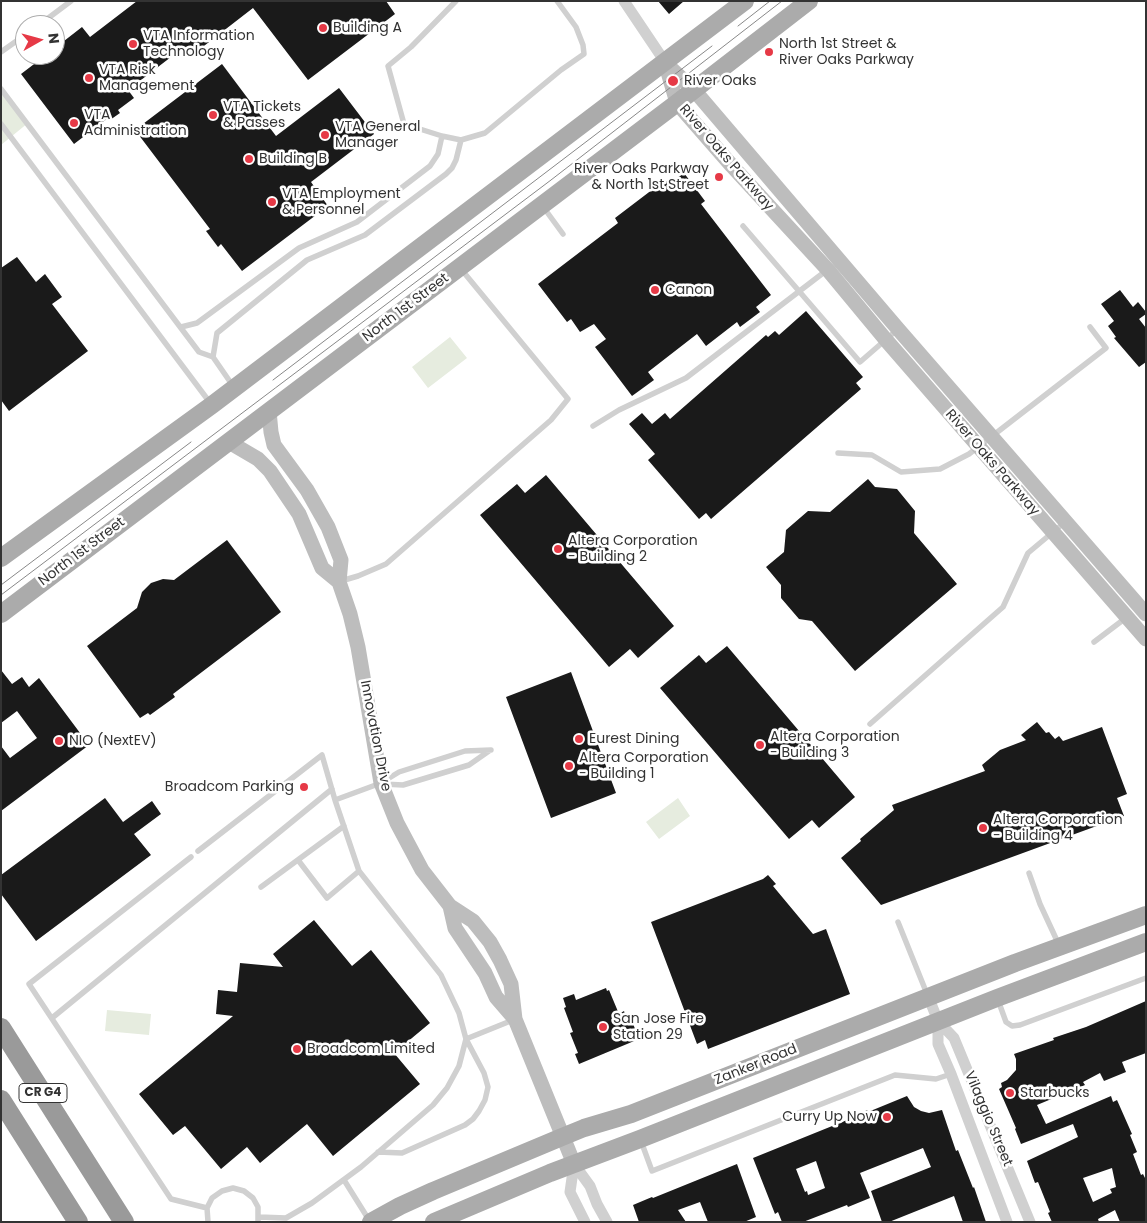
<!DOCTYPE html>
<style>
body{margin:0}
#map{position:relative;width:1147px;height:1223px;overflow:hidden;background:#fff;font-family:Poppins,sans-serif}
canvas{display:block}
.frame{position:absolute;inset:0;border:2px solid #333;pointer-events:none}
.north{position:absolute;left:15px;top:15px;width:50px;height:50px;box-sizing:border-box;background:#fff;border:1px solid #adadad;border-radius:50%;rotate:83deg;font-size:14px;font-weight:700;line-height:20px;text-align:center;color:#333}
.north::after{content:'';display:block;margin:auto;width:18px;height:22px;background:#e63946;clip-path:polygon(50% 0,100% 100%,50% 72%,0 100%)}
</style>
<div id="map">
<canvas width="1147" height="1223"></canvas>
<div class="frame"></div>
<div class="north">N</div>
</div>
<script>
const ctx = document.querySelector('canvas').getContext('2d');
ctx.lineJoin = 'round';
function fillPath(path, color) { ctx.fillStyle = color; ctx.fill(path, 'evenodd'); }
const shape = rows => new Path2D(rows.map(r => 'M' + r).join(''));
function strokePath(path, color, width, dash) { ctx.strokeStyle = color; ctx.lineWidth = width; ctx.lineCap = dash ? 'butt' : 'round'; ctx.setLineDash(dash || []); ctx.stroke(path); }
function drawText(font, color, halo, rows, align = 'center') {
  ctx.font = font + ' Poppins,sans-serif'; ctx.lineWidth = 5; ctx.setLineDash([]); ctx.textBaseline = 'middle'; ctx.strokeStyle = halo; ctx.fillStyle = color; for (const [text, x, y, turn = 0] of rows) {
    ctx.save(); ctx.translate(x, y); ctx.rotate((+turn || 0) * Math.PI / 180); ctx.textAlign = isNaN(turn) ? turn : align; if (halo) ctx.strokeText(text, 0, 0); ctx.fillText(text, 0, 0); ctx.restore();
  }
}
const green = shape([
 [1,90,28,123,1,145],
 [450,337,467,358,428,388,412,367],
 [678,798,690,816,659,839,646,822],
 [107,1010,151,1014,149,1035,105,1031]
]);
const building = shape([
 [137,1,386,1,395,14,308,80,253,8,191,56,184,47,128,90,134,98,118,110,120,113,110,120,108,118,74,144,21,74,46,55,55,55,55,48,82,27,90,37],
 [658,1,684,1,669,14],
 [222,64,276,136,339,88,374,134,311,182,328,206,242,271,221,244,218,247,206,231,210,229,135,130],
 [684,173,705,201,701,204,771,295,756,307,760,312,740,327,737,322,706,346,697,334,648,372,654,380,632,396,595,347,606,339,594,324,580,332,571,319,567,322,538,284,618,223,615,218,661,183,667,181,673,181],
 [17,257,36,282,45,274,62,297,52,304,88,351,9,411,1,400,1,268],
 [1120,290,1133,307,1138,302,1146,312,1146,314,1139,319,1146,328,1146,362,1139,367,1114,338,1116,337,1108,326,1114,321,1101,304],
 [806,311,863,377,856,383,861,389,711,519,706,513,699,519,648,460,655,454,629,424,642,413,652,424,665,413,670,419,766,335,768,337,775,331,779,335],
 [546,475,674,626,638,658,630,649,609,667,480,515,517,484,525,493],
 [868,479,875,487,897,489,915,511,914,533,957,584,855,671,812,621,799,619,781,598,781,585,766,567,784,552,786,530,808,511,830,512],
 [227,540,281,612,173,694,175,697,150,715,148,713,140,718,87,646,137,608,142,592,151,583,163,579,174,580],
 [727,646,855,797,819,828,812,820,789,839,660,688,699,655,706,663],
 [1,670,12,684,22,677,29,687,39,678,89,745,1,811,1,746,10,758,37,738,17,711,1,723],
 [571,672,616,793,551,818,506,697],
 [1037,722,1046,733,1049,732,1055,739,1059,736,1063,741,1102,727,1127,794,1117,798,1124,816,881,905,841,858,861,841,860,839,894,810,892,805,985,771,982,765,1000,750,1026,740,1021,735],
 [105,798,123,822,152,801,161,814,134,834,151,855,36,941,1,894,1,875],
 [768,875,776,884,773,886,813,934,826,929,850,994,708,1049,705,1040,697,1044,651,922,763,879],
 [314,920,352,966,371,950,430,1023,394,1053,420,1084,333,1156,307,1124,260,1163,247,1147,221,1169,185,1126,173,1135,139,1094,233,1016,216,1014,218,990,237,992,240,963,283,967,273,954],
 [606,988,607,991,609,990,619,1014,624,1011,628,1023,632,1021,639,1039,579,1064,575,1054,578,1053,570,1033,573,1032,564,1008,566,1007,563,998,574,994,576,1000],
 [1146,1001,1146,1053,1122,1062,1126,1072,1104,1081,1100,1073,1083,1082,1085,1085,1037,1105,1046,1124,1111,1096,1113,1102,1117,1100,1132,1134,1130,1135,1137,1152,1133,1154,1141,1175,1143,1174,1146,1180,1146,1222,1120,1222,1115,1210,1098,1219,1099,1222,1052,1222,1048,1213,1050,1212,1038,1182,1035,1183,1027,1161,1078,1137,1073,1124,1021,1144,1015,1129,1016,1128,999,1089,1002,1087,1001,1083,1007,1080,1016,1070,1016,1059,1014,1054,1054,1040,1053,1038,1086,1027],
 [1112,1168,1116,1187,1110,1189,1112,1193,1093,1202,1083,1178],
 [907,1096,914,1107,921,1111,929,1113,942,1110,956,1151,958,1150,973,1188,974,1187,986,1222,963,1222,954,1196,889,1222,882,1222,871,1191,931,1167,923,1148,860,1173,870,1198,848,1207,847,1205,803,1222,782,1222,778,1212,775,1214,753,1158,852,1118,867,1110,868,1112],
 [816,1161,825,1188,808,1195,807,1191,805,1192,796,1169],
 [737,1164,756,1217,744,1222,708,1222,700,1202,678,1210,686,1222,639,1222,633,1205,652,1197,653,1198]
]);
const lane = shape([
 [456,1,411,47,388,66,404,124,442,136,461,140,485,133,561,70,584,54,583,45,576,27,557,1],
 [39,25,71,1],
 [1,52,25,35],
 [1,89,199,352,213,357,233,386],
 [1,124,211,404],
 [544,208,563,234],
 [743,226,860,362,898,329],
 [181,327,197,323,299,248,357,222,430,166,438,154,442,136],
 [213,357,217,333,307,260,365,235,446,174,452,168,456,160,461,140],
 [593,426,619,410,686,378,827,270],
 [838,453,872,455,901,472,940,469,969,454,1106,348,1090,327],
 [341,581,358,576,386,564,551,420,568,399,461,269],
 [1094,642,1127,617],
 [870,724,1003,607,1028,553,1065,522],
 [383,784,403,785,469,765,489,751],
 [198,851,322,755,335,800],
 [191,857,29,984,171,1199,207,1208],
 [298,860,327,898,359,871],
 [1029,873,1040,904,1059,945],
 [261,887,344,826],
 [898,922,927,994],
 [998,1000,1006,1022,1012,1026,1020,1025,1146,978],
 [52,1018,332,789],
 [641,1141,652,1171,895,1075,936,1079,951,1074],
 [378,1152,402,1153,465,1125,473,1119,479,1111,485,1100,488,1087,484,1073,466,1039,513,1020],
 [344,1180,369,1220],
 [259,1217,286,1218,312,1203,361,1167,433,1105,447,1088,459,1066,466,1039,459,1013,441,975,359,871,335,800,381,783,399,772,465,751,491,750],
 [208,1222,207,1208,212,1198,222,1191,233,1188,244,1191,253,1198,258,1207,258,1222]
]);
const street = shape([
 [624,1,665,62],
 [928,996,938,1021,954,1038,1030,1222],
 [938,1021,938,1044,951,1074,1007,1222],
 [574,1164,590,1186,597,1204,607,1222],
 [574,1164,570,1192,585,1222]
]);
const secondary = shape([
 [665,62,677,103,732,166,828,270,886,340,1146,639],
 [665,63,694,90,898,329,1146,614],
 [269,411,271,432,274,445,307,490,328,527,341,560,339,582,350,614,358,647,381,783,397,823,422,870,450,906,473,921,490,942,500,960,511,984,515,1019,574,1164],
 [229,442,258,459,270,471,299,514,322,568,339,582],
 [450,906,455,928,485,973,496,997,515,1019]
]);
const primary = shape([
 [1,558,212,405,745,1],
 [1,614,677,103,809,1],
 [371,1222,400,1206,433,1191,562,1137,584,1128,631,1114,1015,963,1146,915],
 [434,1222,550,1173,640,1139,997,998,1146,942]
]);
const highway = shape([
 [1,1028,124,1222],
 [1,1100,78,1222]
]);
const tram = shape([
 [738,26,770,1],
 [273,380,712,46],
 [1,585,191,442],
 [1,595,551,180,782,1]
]);
const markers = [
 [323,28,5,"#e63946"],
 [133,44,5,"#e63946"],
 [769,52,5,"#e63946"],
 [89,78,5,"#e63946"],
 [673,81,6,"#e63946"],
 [213,115,5,"#e63946"],
 [74,123,5,"#e63946"],
 [325,135,5,"#e63946"],
 [249,159,5,"#e63946"],
 [719,177,5,"#e63946"],
 [272,202,5,"#e63946"],
 [655,290,5,"#e63946"],
 [558,549,5,"#e63946"],
 [579,739,5,"#e63946"],
 [59,741,5,"#e63946"],
 [760,745,5,"#e63946"],
 [569,766,5,"#e63946"],
 [304,787,5,"#e63946"],
 [983,828,5,"#e63946"],
 [603,1027,5,"#e63946"],
 [297,1049,5,"#e63946"],
 [1010,1093,5,"#e63946"],
 [887,1117,5,"#e63946"]
];
const shields = [
 [43,1093,48]
];
const shieldNames = [
 ["CR G4",43,1093]
];
const poiNames = [
 ["Building A",333,28],
 ["VTA Information",143,36],
 ["Technology",143,52],
 ["North 1st Street &",779,44],
 ["River Oaks Parkway",779,60],
 ["VTA Risk",99,70],
 ["Management",99,86],
 ["River Oaks",684,81],
 ["VTA Tickets",223,107],
 ["& Passes",223,123],
 ["VTA",84,115],
 ["Administration",84,131],
 ["VTA General",335,127],
 ["Manager",335,143],
 ["Building B",259,159],
 ["River Oaks Parkway",709,169,"right"],
 ["& North 1st Street",709,185,"right"],
 ["VTA Employment",282,194],
 ["& Personnel",282,210],
 ["Canon",665,290],
 ["Altera Corporation",568,541],
 ["- Building 2",568,557],
 ["Altera Corporation",770,737],
 ["- Building 3",770,753],
 ["Eurest Dining",589,739],
 ["NIO (NextEV)",69,741],
 ["Altera Corporation",579,758],
 ["- Building 1",579,774],
 ["Broadcom Parking",294,787,"right"],
 ["Altera Corporation",993,820],
 ["- Building 4",993,836],
 ["San Jose Fire",613,1019],
 ["Station 29",613,1035],
 ["Broadcom Limited",307,1049],
 ["Starbucks",1020,1093],
 ["Curry Up Now",877,1117,"right"]
];
const streetNames = [
 ["River Oaks Parkway",726,158,49],
 ["North 1st Street",406,308,-37],
 ["River Oaks Parkway",992,463,49],
 ["North 1st Street",82,552,-37],
 ["Innovation Drive",375,736,79],
 ["Zanker Road",756,1065,-22],
 ["Vilaggio Street",988,1119,67]
];
fillPath(green, '#e6ecdf');
fillPath(building, '#1a1a1a');
strokePath(lane, '#d0d0d0', 5.5);
strokePath(street, '#d0d0d0', 11);
strokePath(secondary, '#bdbdbd', 15);
strokePath(primary, '#ababab', 18);
strokePath(highway, '#9a9a9a', 20);
strokePath(tram, '#888', 1);
for (const [x, y, r, color] of markers) { const dot = new Path2D(); dot.arc(x, y, r, 0, 2 * Math.PI); ctx.fillStyle = color; ctx.fill(dot); strokePath(dot, '#fff', 2); }
for (const [x, y, w] of shields) { const box = new Path2D(); box.roundRect(x - w / 2, y - 9.5, w, 19, 4); ctx.fillStyle = '#fff'; ctx.fill(box); strokePath(box, '#333', 1); }
drawText('bold 12px', '#333', null, shieldNames);
drawText('14px', '#333', '#fff', poiNames, 'left');
drawText('14px', '#333', '#fff', streetNames);
</script>
